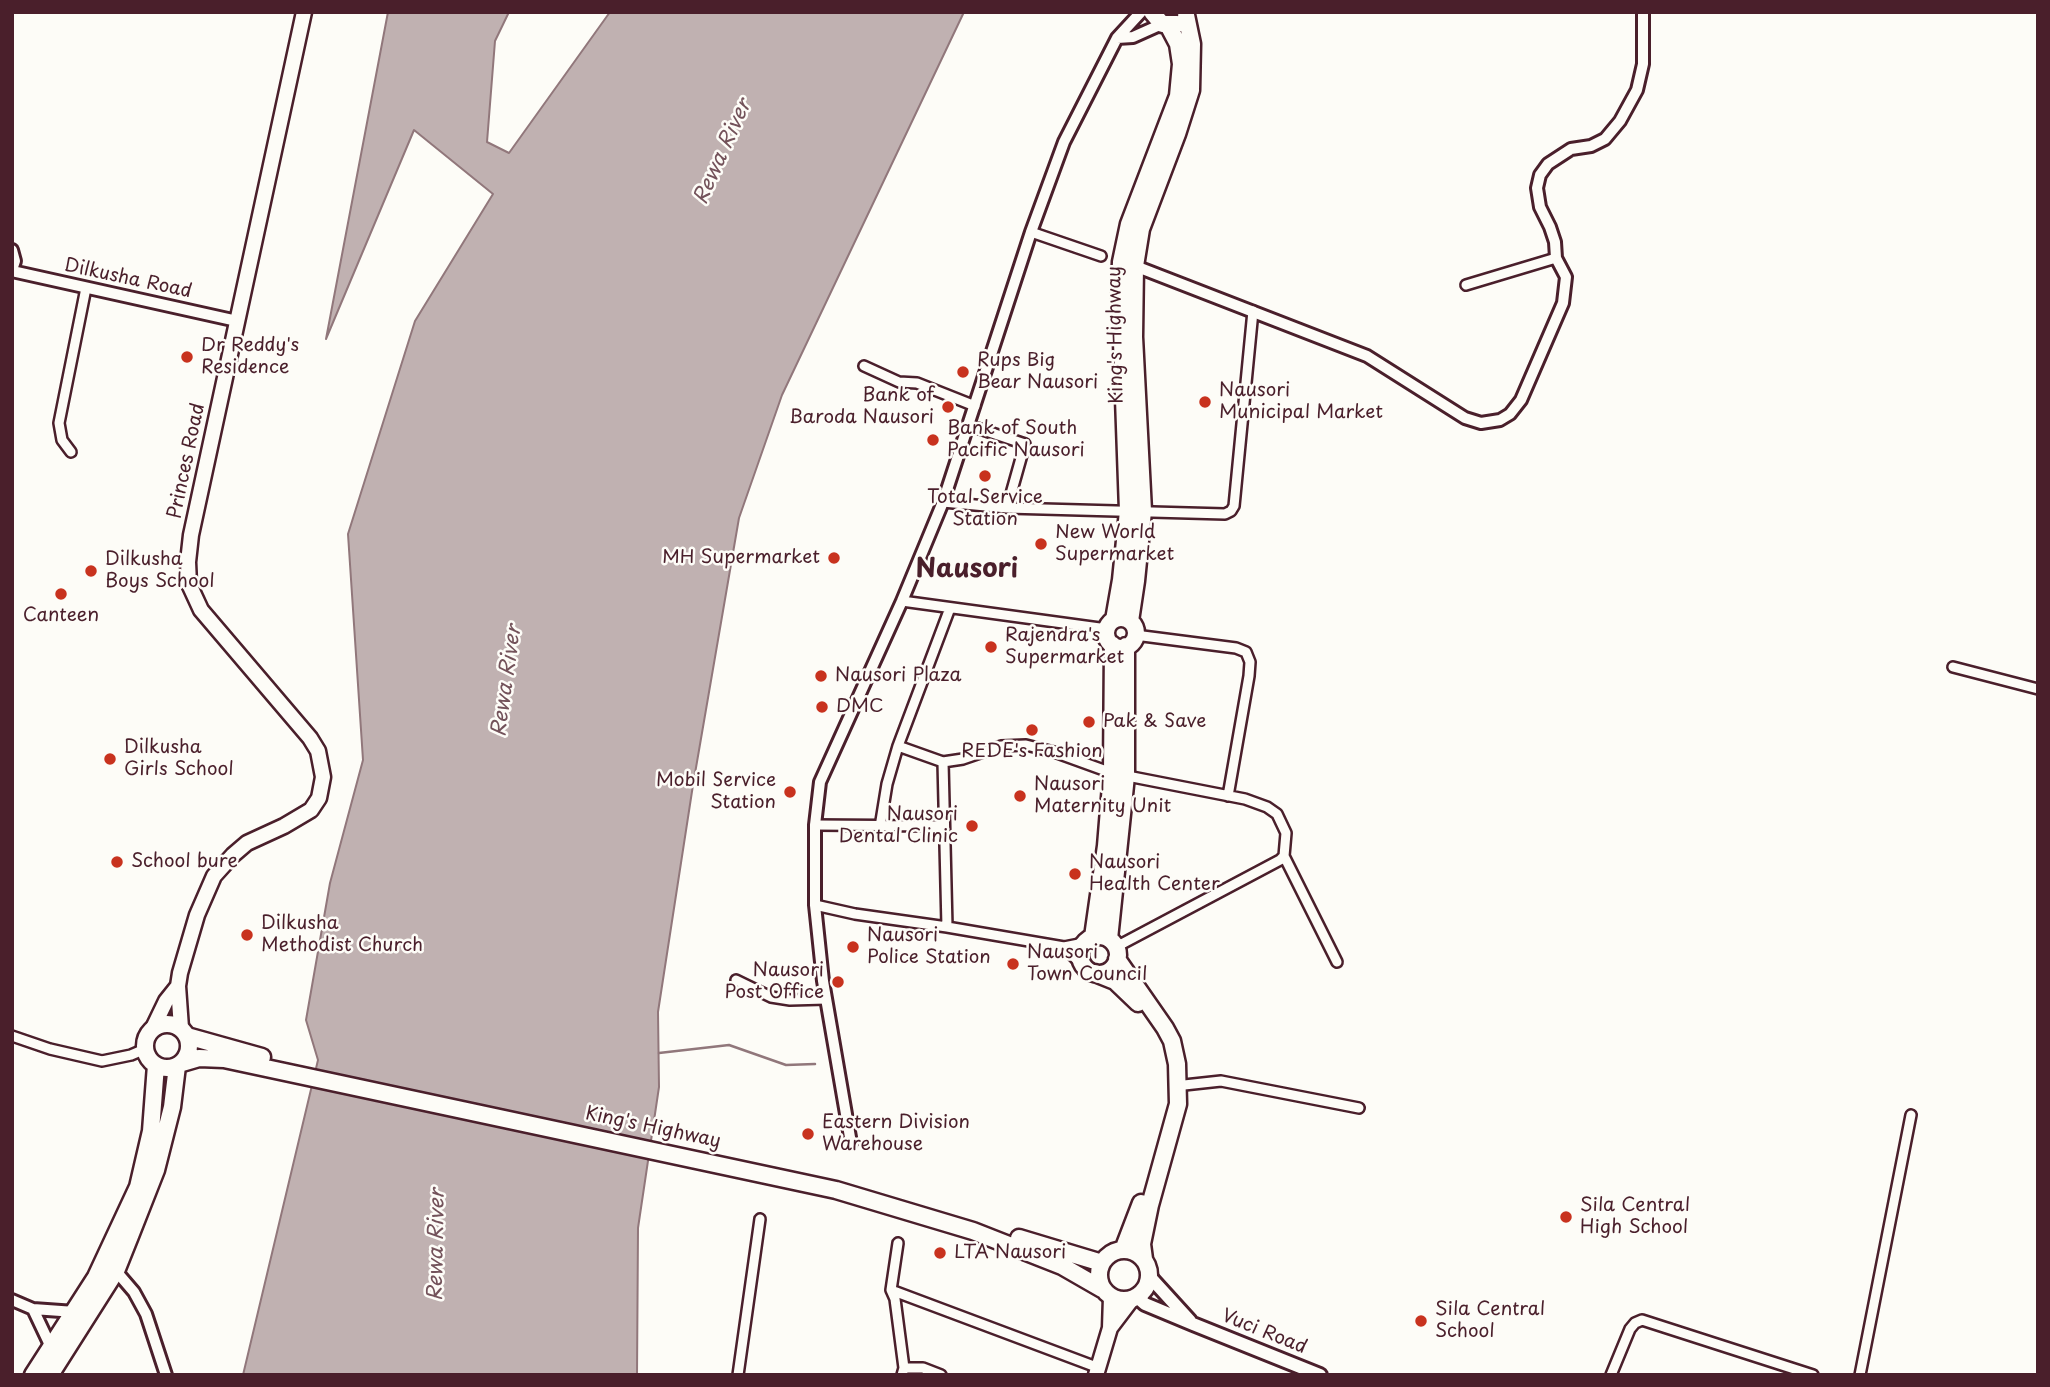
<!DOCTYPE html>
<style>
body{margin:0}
#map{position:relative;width:2050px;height:1387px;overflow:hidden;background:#fdfcf7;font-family:"Playpen Sans",sans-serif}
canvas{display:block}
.frame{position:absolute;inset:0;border:14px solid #4a1f2b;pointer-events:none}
</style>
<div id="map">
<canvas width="2050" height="1387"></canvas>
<div class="frame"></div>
</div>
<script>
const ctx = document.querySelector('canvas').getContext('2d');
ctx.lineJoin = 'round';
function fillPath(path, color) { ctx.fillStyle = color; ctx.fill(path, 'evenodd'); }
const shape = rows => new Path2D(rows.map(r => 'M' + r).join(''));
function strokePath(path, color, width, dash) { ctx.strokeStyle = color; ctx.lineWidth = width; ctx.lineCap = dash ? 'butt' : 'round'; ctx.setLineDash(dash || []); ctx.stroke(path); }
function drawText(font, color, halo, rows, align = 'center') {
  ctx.font = font + ' "Playpen Sans",sans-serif'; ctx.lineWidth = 5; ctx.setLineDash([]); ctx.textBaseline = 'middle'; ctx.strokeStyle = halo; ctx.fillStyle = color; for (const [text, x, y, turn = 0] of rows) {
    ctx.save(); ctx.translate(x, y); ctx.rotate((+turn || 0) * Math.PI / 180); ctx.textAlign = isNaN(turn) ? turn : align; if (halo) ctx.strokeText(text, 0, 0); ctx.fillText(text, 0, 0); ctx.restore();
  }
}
const water = shape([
 [388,12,509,12,495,41,487,142,509,153,610,12,964,12,782,395,739,518,693,785,658,1012,659,1087,638,1228,637,1375,243,1375,318,1060,306,1020,330,883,363,760,348,534,415,321,493,194,414,130,326,339,388,12]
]);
const stream = shape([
 [659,1053,729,1045,786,1065,815,1064]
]);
const minor = shape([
 [1031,232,1101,256],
 [1466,285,1556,258],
 [864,366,899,382,917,383,975,406],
 [968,425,1025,444,1007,508],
 [71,452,62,440,59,423,86,288],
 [943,502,1007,508,1225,514,1231,511,1234,506,1253,311],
 [902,601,1107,629],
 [1135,635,1236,648,1246,652,1250,662,1249,676,1228,796],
 [1953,667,2038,689],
 [898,746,943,762,963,759,1001,746,1026,745,1054,752,1112,773,1245,799,1267,807,1277,814,1286,833,1284,856,1280,860,1116,947],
 [943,762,947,927],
 [815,825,944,826],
 [880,827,887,784,898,746,950,608],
 [1284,856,1337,962],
 [815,905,855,914,947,927,1064,947,1084,943],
 [1064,947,1083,966],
 [736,980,771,997,790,1000,826,999],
 [12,1036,50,1049,102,1061,131,1055,145,1049],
 [1175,1086,1221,1081,1359,1108],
 [898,1243,891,1290,895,1299,904,1368,902,1375],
 [891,1290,1099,1368],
 [904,1368,923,1368,941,1375],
 [738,1375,760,1219],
 [1611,1375,1630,1329,1635,1323,1642,1320,1813,1375],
 [1860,1375,1911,1115]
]);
const tertiary = shape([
 [1117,38,1133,37,1162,24],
 [12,250,15,261,12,270],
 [1135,266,1367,356,1465,418,1481,423,1500,420,1510,414,1521,400,1563,303,1566,277,1556,258,1555,242,1550,227,1540,207,1537,188,1540,175,1548,164,1571,149,1591,146,1605,139,1620,121,1637,90,1643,64,1643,12],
 [12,271,237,321],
 [851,1143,823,981,815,905,815,825,820,782,902,601,943,502,1031,232,1064,142,1117,38,1141,12],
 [116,1271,134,1292,146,1314,166,1375],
 [12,1300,33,1309,75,1312],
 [33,1309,51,1347]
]);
const secondary = shape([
 [1150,1277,1190,1321],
 [1137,1297,1145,1304,1193,1324,1320,1375]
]);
const primary = shape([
 [153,1028,166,1001,178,986],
 [181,1028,178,986,180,973,197,915,214,876,233,855,247,843,284,826,311,810,319,798,323,777,318,751,310,738,201,610,189,584,188,562,191,535,304,12],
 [1110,1328,1132,1299],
 [1096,1375,1110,1328,1111,1297]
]);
const trunk = shape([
 [1152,12,1162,24,1177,24],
 '1106 633a15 15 0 1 1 30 0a15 15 0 1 1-30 0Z',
 [1114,620,1121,580,1128,511,1120,286,1121,262,1129,224,1178,96,1181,64,1178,44,1168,25],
 [1130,621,1136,581,1143,511,1134,337,1135,266,1141,229,1177,134,1191,90,1192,44,1186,15],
 '1080 955a19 19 0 1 1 38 0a19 19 0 1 1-38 0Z',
 [1093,937,1106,846,1112,773,1113,645],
 [1109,939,1126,776,1126,646],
 [1117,959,1165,1028,1172,1041,1177,1064,1178,1104,1150,1205,1142,1244,1144,1259],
 [1095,973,1115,981,1138,1003],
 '145 1046a22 22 0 1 1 44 0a22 22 0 1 1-44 0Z',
 [187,1036,262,1057],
 [182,1063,199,1058,224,1059,836,1190,973,1231,1062,1266,1102,1289],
 [1019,1238,1102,1263],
 '1099 1275a25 25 0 1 1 50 0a25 25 0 1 1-50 0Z',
 [1123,1250,1141,1203],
 [33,1375,96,1277,138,1187,151,1131,156,1065],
 [50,1375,116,1271,130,1236,156,1170,172,1107,177,1066]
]);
const markers = [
 [187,357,7,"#c8321e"],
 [963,372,7,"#c8321e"],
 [1205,402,7,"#c8321e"],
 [948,407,7,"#c8321e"],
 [933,440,7,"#c8321e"],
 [985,476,7,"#c8321e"],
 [1041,544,7,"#c8321e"],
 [834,558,7,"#c8321e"],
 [91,571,7,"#c8321e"],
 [61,594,7,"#c8321e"],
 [991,647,7,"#c8321e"],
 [821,676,7,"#c8321e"],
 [822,707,7,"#c8321e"],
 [1089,722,7,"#c8321e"],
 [1032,730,7,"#c8321e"],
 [110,759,7,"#c8321e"],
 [790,792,7,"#c8321e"],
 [1020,796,7,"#c8321e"],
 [972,826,7,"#c8321e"],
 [117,862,7,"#c8321e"],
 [1075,874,7,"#c8321e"],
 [247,935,7,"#c8321e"],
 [853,947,7,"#c8321e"],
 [1013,964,7,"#c8321e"],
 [838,982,7,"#c8321e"],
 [808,1134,7,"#c8321e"],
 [1566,1217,7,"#c8321e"],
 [940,1253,7,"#c8321e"],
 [1421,1321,7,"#c8321e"]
];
const streetNames = [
 ["Dilkusha Road",128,279,12],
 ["King's Highway",1116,335,-91],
 ["Princes Road",187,461,-78],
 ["King's Highway",653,1128,12],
 ["Vuci Road",1264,1332,22]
];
const poiNames = [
 ["Dr Reddy's",201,346],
 ["Residence",201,368],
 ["Rups Big",977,361],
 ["Bear Nausori",977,383],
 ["Nausori",1219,391],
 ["Municipal Market",1219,413],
 ["Bank of",934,396,"right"],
 ["Baroda Nausori",934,418,"right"],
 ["Bank of South",947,429],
 ["Pacific Nausori",947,451],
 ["Total Service",985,498,"center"],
 ["Station",985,520,"center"],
 ["New World",1055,533],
 ["Supermarket",1055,555],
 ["MH Supermarket",820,558,"right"],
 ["Dilkusha",105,560],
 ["Boys School",105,582],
 ["Canteen",61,616,"center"],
 ["Rajendra's",1005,636],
 ["Supermarket",1005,658],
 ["Nausori Plaza",835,676],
 ["DMC",836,707],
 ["Pak & Save",1103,722],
 ["Dilkusha",124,748],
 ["Girls School",124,770],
 ["REDE's Fashion",1032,752,"center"],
 ["Mobil Service",776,781,"right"],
 ["Station",776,803,"right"],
 ["Nausori",1034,785],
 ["Maternity Unit",1034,807],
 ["Nausori",958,815,"right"],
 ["Dental Clinic",958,837,"right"],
 ["School bure",131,862],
 ["Nausori",1089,863],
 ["Health Center",1089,885],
 ["Dilkusha",261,924],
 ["Methodist Church",261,946],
 ["Nausori",867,936],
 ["Police Station",867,958],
 ["Nausori",1027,953],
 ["Town Council",1027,975],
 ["Nausori",824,971,"right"],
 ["Post Office",824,993,"right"],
 ["Eastern Division",822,1123],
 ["Warehouse",822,1145],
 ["Sila Central",1580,1206],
 ["High School",1580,1228],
 ["LTA Nausori",954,1253],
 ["Sila Central",1435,1310],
 ["School",1435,1332]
];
const waterNames = [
 ["Rewa River",723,152,-66],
 ["Rewa River",507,681,-82],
 ["Rewa River",437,1245,-89]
];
const districtNames = [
 ["Nausori",967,570]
];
fillPath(water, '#c0b1b1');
strokePath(water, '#91777b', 2);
strokePath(stream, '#91777b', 2.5);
strokePath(minor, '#4a1f2b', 14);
strokePath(tertiary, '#4a1f2b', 16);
strokePath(secondary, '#4a1f2b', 18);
strokePath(primary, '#4a1f2b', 19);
strokePath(trunk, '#4a1f2b', 21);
strokePath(minor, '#fdfcf7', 9);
strokePath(tertiary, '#fdfcf7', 10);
strokePath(secondary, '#fdfcf7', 12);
strokePath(primary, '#fdfcf7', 14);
strokePath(trunk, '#fdfcf7', 16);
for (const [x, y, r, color] of markers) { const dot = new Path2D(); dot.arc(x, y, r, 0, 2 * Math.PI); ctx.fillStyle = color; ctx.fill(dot); strokePath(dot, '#fdfcf7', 2.5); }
drawText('19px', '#4a1f2b', '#fdfcf7', streetNames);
drawText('19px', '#4a1f2b', '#fdfcf7', poiNames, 'left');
drawText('italic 21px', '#73525a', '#fdfcf7', waterNames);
drawText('bold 26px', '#4a1f2b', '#fdfcf7', districtNames);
</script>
